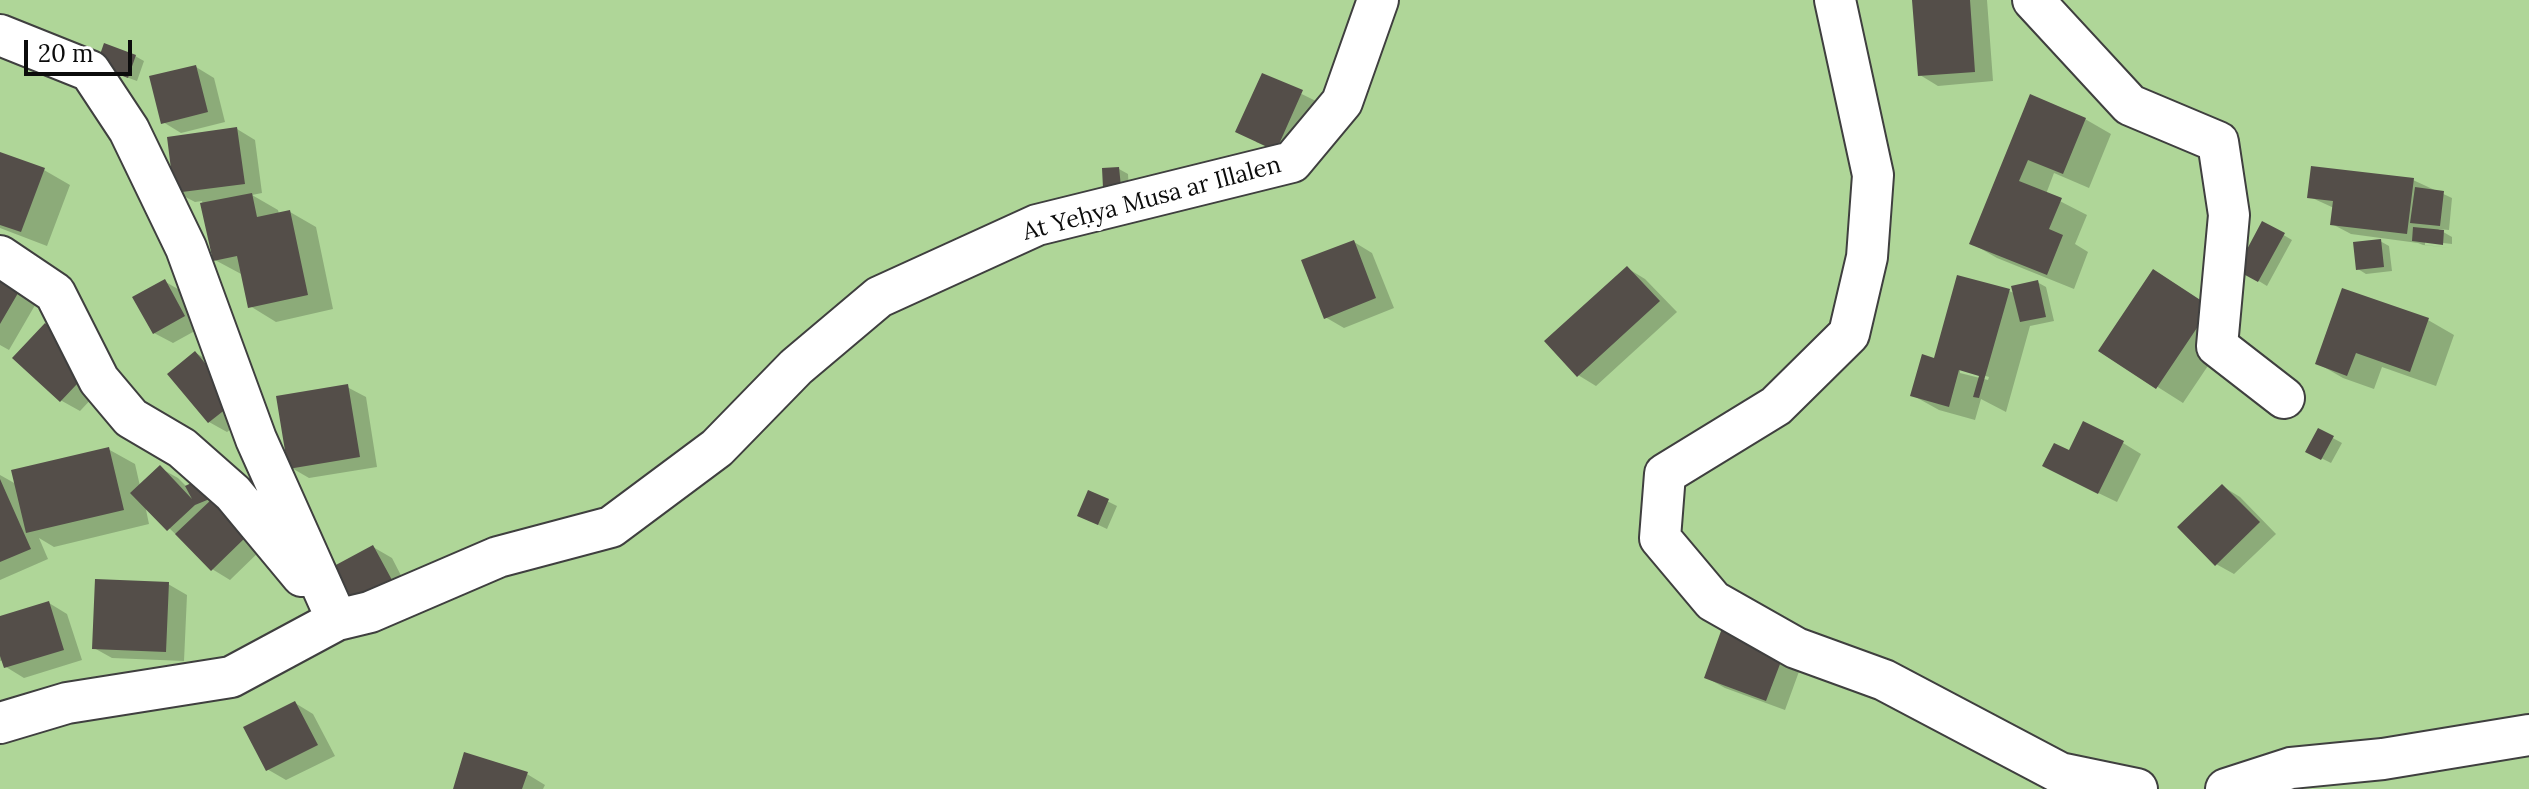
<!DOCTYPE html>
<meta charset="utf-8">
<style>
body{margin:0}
#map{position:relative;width:2529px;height:789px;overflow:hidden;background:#fefceb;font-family:Lora,serif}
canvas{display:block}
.scale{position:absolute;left:24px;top:40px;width:108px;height:36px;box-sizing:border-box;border:4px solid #0c0c0c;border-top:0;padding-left:10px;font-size:24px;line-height:28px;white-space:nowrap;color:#0c0c0c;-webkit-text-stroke:6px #fff;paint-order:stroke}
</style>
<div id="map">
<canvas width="2529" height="789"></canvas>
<div class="scale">20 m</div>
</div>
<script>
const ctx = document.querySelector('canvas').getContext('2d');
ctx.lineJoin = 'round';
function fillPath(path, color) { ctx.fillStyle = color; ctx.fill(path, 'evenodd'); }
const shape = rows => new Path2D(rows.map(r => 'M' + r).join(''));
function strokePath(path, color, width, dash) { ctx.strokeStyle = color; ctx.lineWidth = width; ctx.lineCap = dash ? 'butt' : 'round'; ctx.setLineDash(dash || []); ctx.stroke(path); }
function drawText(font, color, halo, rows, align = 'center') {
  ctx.font = font + ' Lora,serif'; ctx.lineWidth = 8; ctx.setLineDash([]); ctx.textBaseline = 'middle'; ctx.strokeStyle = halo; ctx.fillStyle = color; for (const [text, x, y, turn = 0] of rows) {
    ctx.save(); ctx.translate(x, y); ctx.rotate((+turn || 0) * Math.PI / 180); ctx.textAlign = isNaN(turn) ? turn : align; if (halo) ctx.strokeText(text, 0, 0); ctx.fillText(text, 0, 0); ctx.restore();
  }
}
const forest = shape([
 [0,0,2529,0,2529,789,0,789]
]);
const shadow = shape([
 [1914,0,1987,0,1993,81,1938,86,1920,75],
 [135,56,144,61,137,81,107,70],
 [196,67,214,78,225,122,181,133,163,122],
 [1263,75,1320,103,1295,159,1256,142],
 [2031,97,2085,119,2111,134,2089,188,2054,173,2046,194,2087,215,2075,244,2088,252,2074,289,1997,258,1971,243],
 [237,129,255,140,262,193,252,195,278,210,279,214,290,212,316,227,333,309,276,322,250,306,243,275,215,260,202,201,195,202,176,192],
 [0,154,44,170,70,185,47,246,0,228],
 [1119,169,1128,174,1129,191,1114,192],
 [2413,180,2452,198,2449,230,2438,229,2452,237,2452,244,2425,241,2425,245,2451,248,2423,245,2418,243,2351,234,2332,224,2334,208,2310,197],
 [2263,223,2292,240,2267,286,2239,269],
 [2380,241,2389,246,2392,271,2366,274,2358,269],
 [1354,242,1372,253,1394,308,1344,328,1325,317],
 [1627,268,1645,279,1677,312,1596,386,1578,375],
 [0,279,38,300,9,350,0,345],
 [164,281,183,292,202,327,173,343,154,333],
 [2037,282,2046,287,2054,321,2030,326,2006,412,1981,399,1975,420,1939,410,1912,395,1936,360,2009,291,2016,294],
 [1960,368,1989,377,1988,380,1960,373],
 [2179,287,2236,324,2183,403,2101,351],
 [2428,320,2454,335,2436,386,2382,367,2374,389,2343,378,2317,363],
 [196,353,214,364,253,412,227,432,209,422],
 [15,358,110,379,80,411,62,401],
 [347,387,366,397,377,467,309,478,290,467],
 [2318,430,2342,443,2331,463,2307,451],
 [2123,443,2141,454,2117,502,2063,476,2070,453],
 [108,449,135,464,140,486,160,468,178,478,187,487,202,480,264,547,230,580,212,569,145,505,149,524,54,547,39,538,48,559,0,580,0,475,16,484],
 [2222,486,2240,497,2276,534,2234,574,2216,564],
 [1089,492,1117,506,1107,529,1088,520],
 [373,547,392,558,409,591,373,610],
 [168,584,187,595,184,661,112,658,94,648],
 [49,603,67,614,82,660,24,678,6,667,4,660,0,661,0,617],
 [1805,655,1785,710,1725,688,1707,678],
 [295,703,313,714,335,756,286,780,267,769],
 [527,774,545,785,543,789,455,789]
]);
const building = shape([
 [1912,0,1970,0,1975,72,1918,76],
 [104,43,136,55,128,78,96,66],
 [196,65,208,112,161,124,149,76],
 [1262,73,1303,90,1276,151,1235,132],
 [2030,94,2086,118,2063,174,2028,160,2019,181,2062,198,2049,229,2063,235,2047,275,1969,244],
 [237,127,245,184,174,193,167,137],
 [0,152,45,168,21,232,0,225],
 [2311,166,2414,178,2407,234,2330,225,2333,201,2307,198],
 [1119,167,1121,187,1103,188,1102,168],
 [2415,187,2444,191,2440,226,2410,223],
 [252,193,257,217,290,210,308,295,248,308,237,256,213,261,200,203],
 [2262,221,2285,233,2258,282,2236,270],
 [2413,227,2444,230,2443,245,2412,241],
 [2381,239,2384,267,2356,270,2353,242],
 [1354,240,1376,298,1324,319,1301,260],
 [1627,266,1660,301,1577,377,1544,341],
 [2153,269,2211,307,2156,389,2098,351],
 [1957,275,2010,289,1979,398,1973,397,1979,376,1959,370,1949,407,1910,396,1922,354,1934,358],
 [0,276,21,288,0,324],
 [165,279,185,316,153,334,132,297],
 [2038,280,2046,317,2020,322,2011,286],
 [2342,288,2429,318,2410,372,2356,353,2347,376,2315,364],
 [45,323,93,367,60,402,12,358],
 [195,351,236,401,208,423,167,374],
 [348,384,360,457,288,469,276,396],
 [2083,421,2124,441,2098,494,2042,466,2054,443,2069,450],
 [2318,428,2334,436,2321,460,2305,452],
 [109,447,124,510,26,533,11,470],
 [160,465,192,499,185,486,202,478,212,498,195,505,167,531,130,493],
 [0,479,31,549,0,562],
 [2222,484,2260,522,2215,566,2177,527],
 [1088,490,1109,499,1098,525,1077,516],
 [212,499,247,536,211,571,175,534],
 [373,545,392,580,353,601,334,566],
 [95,579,169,582,166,652,92,649],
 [49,601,64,650,4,668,0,656,0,616],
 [1725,620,1788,643,1766,701,1704,678],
 [295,701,318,745,266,771,243,727],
 [464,752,528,772,522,789,453,789]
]);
const minor = shape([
 [1835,0,1873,175,1867,257,1849,334,1776,406,1665,474,1660,538,1713,601,1796,648,1884,680,2060,773,2137,789],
 [2033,0,2130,105,2218,142,2229,215,2217,346,2284,398],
 [0,35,90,71,129,130,186,248,256,439,337,620],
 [0,256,55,293,99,380,131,418,182,448,233,493,302,576],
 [0,723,67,703,231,677,337,620,370,612,498,557,611,527,717,448,796,367,879,297,1037,225,1292,162,1342,102,1378,0],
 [2226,789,2291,768,2383,759,2529,735]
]);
const streetNames = [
 ["At Yeḥya Musa ar Illalen",1152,199,-15]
];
fillPath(forest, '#afd698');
fillPath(shadow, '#0003');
fillPath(building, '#544e49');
strokePath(minor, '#3f3f3f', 44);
strokePath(minor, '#fff', 40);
drawText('24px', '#0c0c0c', '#fff', streetNames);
</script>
